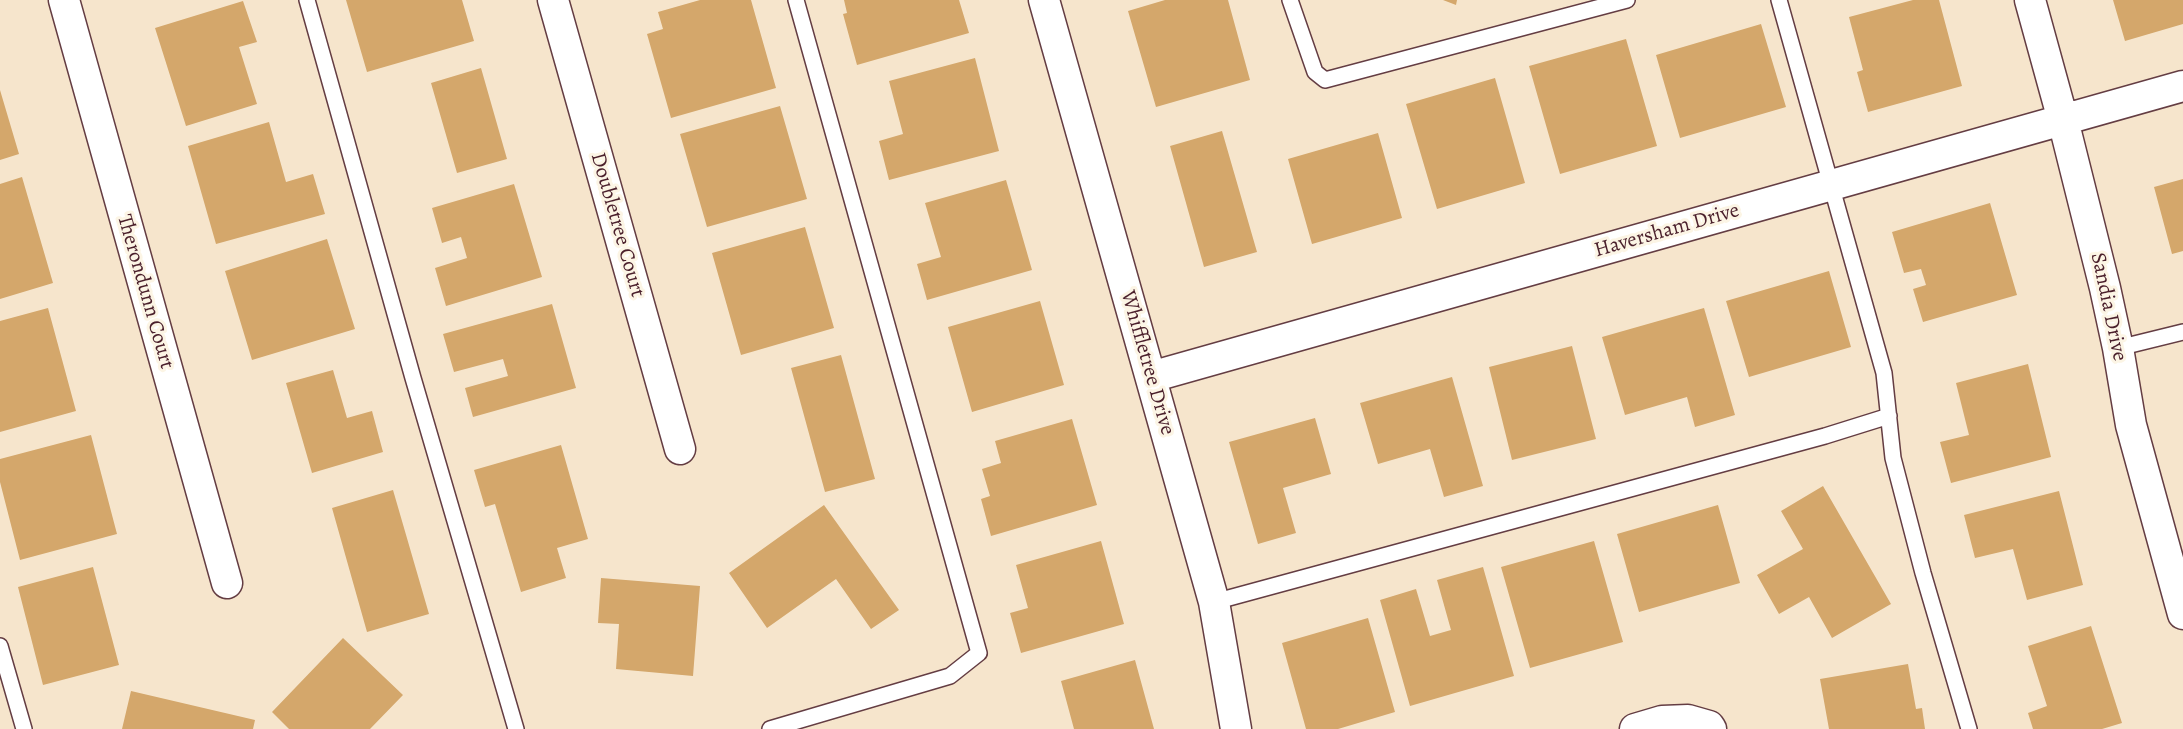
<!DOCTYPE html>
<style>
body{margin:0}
canvas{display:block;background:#f6e5cc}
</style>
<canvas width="2183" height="729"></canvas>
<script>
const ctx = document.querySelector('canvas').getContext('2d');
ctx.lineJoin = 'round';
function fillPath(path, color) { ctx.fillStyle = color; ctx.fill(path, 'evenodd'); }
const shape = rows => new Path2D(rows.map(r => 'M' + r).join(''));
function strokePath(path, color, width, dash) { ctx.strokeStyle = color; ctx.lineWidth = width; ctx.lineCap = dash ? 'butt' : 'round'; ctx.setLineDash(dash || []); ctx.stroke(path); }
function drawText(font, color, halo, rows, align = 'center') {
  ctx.font = font + ' Alegreya,serif'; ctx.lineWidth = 6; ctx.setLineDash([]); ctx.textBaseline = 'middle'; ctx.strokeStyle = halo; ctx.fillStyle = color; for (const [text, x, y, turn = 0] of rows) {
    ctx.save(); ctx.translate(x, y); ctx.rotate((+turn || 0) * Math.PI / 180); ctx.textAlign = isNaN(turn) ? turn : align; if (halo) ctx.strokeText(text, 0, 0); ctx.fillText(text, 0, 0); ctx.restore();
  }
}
const building = shape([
 [346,0,462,0,474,41,367,72],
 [700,0,751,0,776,88,671,118,647,34,663,29,658,12],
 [844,0,959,0,969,33,857,65,843,14,847,13],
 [1165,0,1228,0,1250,80,1156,107,1128,11],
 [1443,0,1457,0,1456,5],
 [1913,0,1939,0,1962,86,1868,112,1857,72,1863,70,1849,17],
 [2113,0,2183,0,2183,24,2125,41],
 [243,1,257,42,239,47,257,104,186,126,155,28],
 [1761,24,1786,107,1680,138,1656,55],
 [1626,39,1657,146,1560,174,1529,66],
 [975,58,999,151,889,180,879,141,903,134,889,81],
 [481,68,507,159,457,173,431,83],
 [1495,78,1525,183,1437,209,1406,104],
 [0,90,19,154,0,160],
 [780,106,807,199,707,227,680,134],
 [269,122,286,182,313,174,325,214,216,244,188,146],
 [1222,131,1257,252,1204,267,1170,146],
 [1378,133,1402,218,1312,244,1288,159],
 [22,177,53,283,0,299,0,184],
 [2183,179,2183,251,2172,254,2154,187],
 [1006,180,1032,270,927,300,917,264,941,257,925,203],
 [514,184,542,277,446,306,435,268,467,258,461,237,442,243,432,208],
 [1990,203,2017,295,1923,322,1913,289,1926,285,1921,269,1904,273,1892,232],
 [805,227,834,328,741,355,712,253],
 [327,239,355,329,252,360,225,271],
 [1829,271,1851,347,1749,377,1726,301],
 [1040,301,1064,385,972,412,948,327],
 [552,304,576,388,473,417,465,388,508,376,503,359,454,372,443,334],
 [48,308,76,411,0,432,0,321],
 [1704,308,1735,415,1695,427,1687,397,1625,415,1602,337],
 [1572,346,1596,439,1512,460,1489,367],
 [841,355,875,479,825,492,791,368],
 [2028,364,2051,457,1951,483,1940,442,1969,435,1956,383],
 [333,370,347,418,372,411,383,452,312,473,286,383],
 [1452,377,1483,486,1444,497,1430,449,1378,464,1360,403],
 [1315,418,1331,474,1283,488,1296,533,1258,544,1229,442],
 [1072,419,1097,505,991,536,981,499,990,496,982,469,1001,463,995,441],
 [91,435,117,534,20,560,0,482,0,459],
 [561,445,588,539,557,548,566,578,521,592,495,504,485,507,474,470],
 [1823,486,1891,604,1832,638,1809,597,1779,614,1757,575,1803,549,1781,511],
 [393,490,429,614,367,632,332,508],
 [2059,491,2083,585,2027,600,2013,549,1975,558,1964,515],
 [824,505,899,610,871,629,836,579,767,628,729,573],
 [1718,505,1740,583,1639,612,1617,534],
 [1101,541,1124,624,1021,653,1010,613,1028,608,1016,565],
 [1594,541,1623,642,1530,668,1501,567],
 [93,567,119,665,43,685,18,587],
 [1483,567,1514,676,1410,706,1380,600,1416,589,1430,636,1451,630,1437,580],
 [601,578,700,586,693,676,616,669,619,624,598,623],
 [1368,618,1395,712,1338,729,1306,729,1282,643],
 [2091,626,2122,723,2102,729,2033,729,2028,713,2047,706,2028,646],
 [343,638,403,695,370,729,289,729,272,712],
 [1135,660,1154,729,1074,729,1061,681],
 [1908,664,1916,709,1922,708,1925,729,1829,729,1820,679],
 [131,691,255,720,253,729,122,729]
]);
const lane = shape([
 [307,0,413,378,516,729],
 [1290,0,1315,72,1325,80,1627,0],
 [1779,0,1884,373,1893,458,1923,573,1969,729],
 [2118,348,2183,332],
 [1214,602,1825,436,1889,416],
 [0,646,24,729],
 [770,729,950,676,979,653,796,0]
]);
const street = shape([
 [64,0,227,583],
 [553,0,680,449],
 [1044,0,1214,602,1236,729],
 [2030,0,2063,120,2105,288,2118,348,2131,425,2183,614],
 [1151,377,2183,86],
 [1635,729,1662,721,1688,720,1709,726,1711,729]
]);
const streetNames = [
 ["Doubletree Court",617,225,74],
 ["Haversham Drive",1667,231,-16],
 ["Therondunn Court",145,292,74],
 ["Sandia Drive",2108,307,78],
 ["Whiffletree Drive",1147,363,74]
];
fillPath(building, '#d4a76b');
strokePath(lane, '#643d43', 18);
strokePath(street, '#643d43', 33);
strokePath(lane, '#fff', 15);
strokePath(street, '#fff', 30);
drawText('21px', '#4a1f2b', '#fcf5e5', streetNames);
</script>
